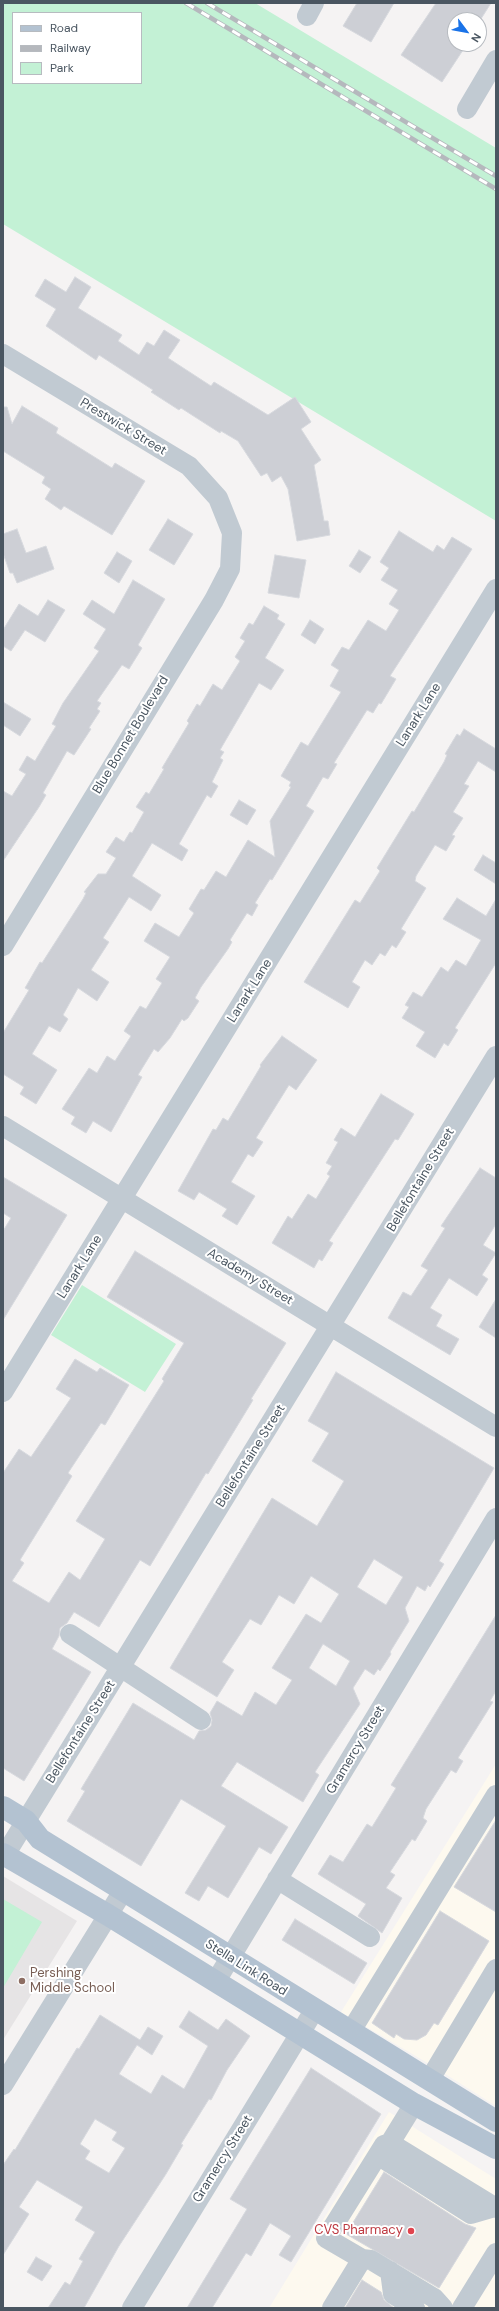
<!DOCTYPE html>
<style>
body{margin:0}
#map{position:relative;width:499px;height:2311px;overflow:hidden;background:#f5f3f3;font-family:"DM Sans",sans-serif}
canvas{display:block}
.frame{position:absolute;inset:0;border:4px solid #4a5661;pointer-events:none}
.legend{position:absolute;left:12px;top:12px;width:130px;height:72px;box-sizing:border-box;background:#fff;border:1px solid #b7bbc0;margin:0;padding:5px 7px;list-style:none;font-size:12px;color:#4a5661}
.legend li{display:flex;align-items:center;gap:8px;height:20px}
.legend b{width:20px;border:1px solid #b7bbc0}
.north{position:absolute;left:447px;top:12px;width:40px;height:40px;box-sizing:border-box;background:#fff;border:1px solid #b7bbc0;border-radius:50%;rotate:122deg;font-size:11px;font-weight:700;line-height:16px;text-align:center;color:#4a5661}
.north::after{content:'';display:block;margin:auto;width:14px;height:18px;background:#1a73e8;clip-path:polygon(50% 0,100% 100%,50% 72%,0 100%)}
</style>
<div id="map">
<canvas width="499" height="2311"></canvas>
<div class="frame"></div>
<ul class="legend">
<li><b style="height:5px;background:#b3c2d1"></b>Road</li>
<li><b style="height:5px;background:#b5b8bd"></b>Railway</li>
<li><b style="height:11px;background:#c3f1d5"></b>Park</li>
</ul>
<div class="north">N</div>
</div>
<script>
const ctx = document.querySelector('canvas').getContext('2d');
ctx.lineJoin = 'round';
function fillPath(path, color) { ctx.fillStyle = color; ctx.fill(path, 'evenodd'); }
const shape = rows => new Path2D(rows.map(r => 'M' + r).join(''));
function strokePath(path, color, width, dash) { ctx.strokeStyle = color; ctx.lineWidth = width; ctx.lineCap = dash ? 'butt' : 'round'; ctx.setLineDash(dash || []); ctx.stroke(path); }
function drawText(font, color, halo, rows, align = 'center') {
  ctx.font = font + ' "DM Sans",sans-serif'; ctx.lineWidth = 4; ctx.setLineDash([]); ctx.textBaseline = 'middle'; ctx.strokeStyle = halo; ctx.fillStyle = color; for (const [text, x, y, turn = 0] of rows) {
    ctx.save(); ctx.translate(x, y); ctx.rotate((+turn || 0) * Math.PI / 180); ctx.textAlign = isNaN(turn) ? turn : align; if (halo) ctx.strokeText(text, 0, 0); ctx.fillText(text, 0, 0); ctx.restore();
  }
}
const commercial = shape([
 [496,1764,496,2106,431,2065,341,2012],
 [389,2112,496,2179,496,2308,269,2308]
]);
const education = shape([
 [3,1876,77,1921,3,2040]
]);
const green = shape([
 [3,3,255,3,496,148,496,521,3,224],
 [13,13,141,13,141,83,13,83],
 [82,1285,176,1344,145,1392,51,1335],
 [3,1899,42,1922,3,1988]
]);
const building = shape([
 [357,3,394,3,371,42,343,26,357,3],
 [436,3,491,3,479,22,479,20,455,20,455,44,467,44,442,82,401,55,436,3],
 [75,277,91,287,78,308,122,335,118,341,139,355,147,342,154,346,164,330,180,340,168,358,211,386,214,382,268,415,295,397,311,422,301,429,321,460,314,465,324,521,328,521,330,535,297,541,288,489,281,476,272,482,267,473,261,476,238,441,221,431,220,433,181,408,179,410,151,392,153,390,99,355,96,360,46,326,56,309,35,296,45,279,66,292,75,277],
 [22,406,58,428,56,433,112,468,115,463,145,481,112,535,64,506,61,510,45,499,51,489,42,483,45,477,3,451,3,407,7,407,12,424,22,406],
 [168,519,193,534,174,565,149,550,168,519],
 [17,529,26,553,46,546,54,569,17,583,13,573,10,573,3,553,3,534,17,529],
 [399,531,433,552,437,545,444,550,452,537,472,549,390,676,396,679,381,704,379,703,373,713,367,710,334,763,337,764,328,779,323,777,306,806,314,811,272,880,270,879,255,903,258,905,252,916,247,913,230,940,232,942,228,949,201,987,195,998,199,1001,188,1018,184,1021,182,1019,170,1038,158,1052,154,1049,138,1075,142,1077,111,1132,93,1121,86,1133,71,1124,75,1117,62,1109,89,1068,97,1073,107,1056,115,1061,131,1036,124,1031,140,1006,146,1009,162,983,156,979,170,957,144,941,155,923,179,937,194,913,189,909,201,889,204,890,216,871,226,877,248,840,275,857,270,821,291,787,289,786,291,782,281,776,301,742,308,746,341,692,330,686,339,670,331,665,342,647,349,650,368,620,386,631,399,610,389,604,398,590,381,580,389,568,380,562,399,531],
 [359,550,371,557,360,573,349,566,359,550],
 [117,552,132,561,119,583,104,573,117,552],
 [275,555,306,560,299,598,268,593,275,555],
 [133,580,165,599,138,645,142,648,129,669,122,665,97,701,101,703,97,709,100,711,89,728,91,729,74,755,67,751,43,793,46,795,39,807,3,861,3,791,12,796,26,774,19,770,27,756,35,761,48,739,56,726,52,724,63,703,99,651,94,648,106,629,83,614,92,600,114,614,133,580],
 [48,600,65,610,45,642,25,630,11,651,3,646,3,630,19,604,38,616,48,600],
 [264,606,279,615,277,619,285,624,265,658,284,670,271,690,259,683,220,750,224,752,220,758,223,760,212,782,218,786,211,798,207,795,179,844,188,850,182,861,152,843,132,876,161,895,151,911,129,897,103,938,109,942,91,970,109,982,97,1001,78,988,63,1015,68,1019,60,1032,49,1026,32,1054,57,1070,36,1104,20,1094,24,1087,3,1074,3,1033,29,990,25,988,40,962,42,963,49,952,83,899,86,893,84,892,98,874,106,874,116,858,106,852,116,837,124,842,130,832,132,833,144,812,136,807,146,792,149,794,164,769,162,768,189,723,187,721,197,704,200,706,213,684,222,690,240,661,235,657,245,641,240,638,249,623,253,625,264,606],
 [310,620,324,629,315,644,301,635,310,620],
 [3,702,31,719,20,736,3,725,3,702],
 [464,729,496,749,496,772,478,761,464,784,469,786,453,812,463,818,452,835,455,836,446,851,435,845,416,876,415,881,426,888,401,929,406,932,396,948,392,945,385,956,380,953,372,965,365,960,352,982,360,987,348,1008,304,982,355,900,360,903,380,871,377,868,412,811,414,812,444,762,447,755,445,754,457,734,460,736,464,729],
 [239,800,256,810,247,825,230,815,239,800],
 [483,855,496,863,496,884,474,870,483,855],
 [457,898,486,916,496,899,496,963,455,1028,458,1030,448,1046,444,1043,435,1058,416,1046,425,1032,402,1018,409,1007,405,1005,413,992,422,997,441,967,448,972,456,960,466,966,481,940,443,919,457,898],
 [282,1036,317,1060,296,1090,289,1085,256,1138,263,1142,253,1157,248,1154,231,1182,255,1196,237,1225,222,1216,227,1209,199,1192,194,1200,178,1191,213,1129,216,1130,223,1118,228,1121,261,1066,260,1065,282,1036],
 [381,1094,414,1114,398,1140,395,1139,329,1241,333,1243,322,1261,319,1259,314,1268,272,1243,288,1216,292,1219,308,1194,316,1199,330,1176,327,1174,332,1166,326,1163,338,1142,334,1140,341,1128,355,1137,381,1094],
 [480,1168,496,1178,496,1224,483,1245,496,1253,482,1275,488,1279,477,1296,449,1278,430,1308,442,1315,436,1326,459,1339,450,1355,388,1318,403,1292,411,1296,428,1270,421,1266,445,1228,441,1226,480,1168],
 [3,1177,67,1215,3,1320,3,1231,11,1218,3,1213,3,1177],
 [135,1251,286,1343,251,1399,253,1400,208,1474,206,1473,150,1566,140,1560,99,1627,74,1612,67,1623,60,1628,59,1636,52,1649,91,1672,24,1781,3,1768,3,1473,19,1449,31,1457,71,1398,56,1389,75,1359,97,1372,100,1368,129,1385,105,1425,101,1423,68,1473,72,1476,20,1560,24,1563,12,1581,49,1603,69,1572,80,1580,105,1539,76,1521,164,1381,162,1379,184,1343,107,1297,135,1251],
 [496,1299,496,1338,479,1327,496,1299],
 [336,1372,494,1468,439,1561,444,1564,430,1587,428,1585,425,1591,417,1586,405,1608,409,1621,390,1652,391,1654,380,1671,378,1669,374,1675,365,1669,353,1688,360,1704,315,1772,319,1775,303,1802,237,1762,221,1786,288,1827,271,1854,259,1847,228,1898,208,1886,199,1901,185,1893,226,1826,181,1799,141,1866,67,1821,85,1791,81,1789,133,1703,194,1740,199,1731,206,1730,211,1726,212,1720,210,1713,217,1701,242,1716,255,1692,276,1705,292,1680,272,1668,306,1614,321,1623,339,1594,311,1576,294,1604,279,1595,261,1625,250,1619,222,1662,234,1670,217,1697,170,1668,272,1498,317,1526,344,1481,312,1461,329,1433,308,1421,336,1372],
 [374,1559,403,1577,386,1605,357,1587,374,1559],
 [323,1644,350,1661,336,1686,309,1668,323,1644],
 [496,1615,496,1691,490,1701,493,1702,458,1758,463,1761,456,1773,451,1770,426,1809,423,1818,427,1821,415,1841,412,1839,390,1872,395,1875,386,1888,402,1898,382,1933,358,1916,366,1904,318,1874,330,1855,343,1862,367,1824,372,1827,396,1788,391,1785,496,1615],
 [496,1820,496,1912,454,1887,496,1820],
 [440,1911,489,1941,438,2025,434,2023,426,2035,417,2040,404,2039,396,2034,394,2038,372,2023,440,1911],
 [295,1919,367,1963,354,1984,282,1940,295,1919],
 [189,2011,218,2030,226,2019,250,2036,227,2070,211,2100,209,2099,181,2144,183,2145,166,2174,119,2246,84,2308,48,2308,65,2282,70,2285,83,2261,79,2259,95,2232,75,2220,83,2207,37,2180,19,2207,29,2214,3,2255,3,2165,14,2149,15,2150,77,2048,79,2049,100,2015,140,2040,148,2027,163,2036,152,2055,137,2045,119,2074,151,2094,162,2075,184,2089,208,2046,179,2027,189,2011],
 [95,2119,117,2132,112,2140,125,2148,109,2173,85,2159,90,2151,80,2144,95,2119],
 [311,2068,381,2114,291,2262,279,2255,291,2236,270,2223,251,2256,246,2253,212,2308,187,2308,247,2209,230,2199,311,2068],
 [384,2172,465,2224,476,2228,439,2288,346,2234,384,2172],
 [36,2257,52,2266,42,2281,27,2272,36,2257],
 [362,2280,381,2292,384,2300,394,2308,345,2308,362,2280]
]);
const minor = shape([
 [307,16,314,3],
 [467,109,496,60],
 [3,354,189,466,218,498,232,533,230,569,214,600,3,946],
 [3,1126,496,1427],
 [3,1392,496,589],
 [70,1634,201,1720],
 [5,1855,496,1056],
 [277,1879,370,1937],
 [216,1981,496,1518],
 [351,2031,496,1795],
 [430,2079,496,1969],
 [3,2085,123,1891],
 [414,2104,390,2143,384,2145,326,2238,362,2259,371,2260,434,2298,443,2308],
 [390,2143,496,2208],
 [384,2145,387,2161,471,2214,495,2207],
 [390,2271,393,2294,415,2308],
 [132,2308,315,2009],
 [332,2308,362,2259],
 [462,2308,496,2253]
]);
const major = shape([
 [3,1807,26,1821,40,1839,496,2121],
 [3,1854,108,1915,414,2104,496,2148]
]);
const rail = shape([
 [186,3,496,189],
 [207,3,496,176]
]);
const markers = [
 [22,1981,4,"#8d6e63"],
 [411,2231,4,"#e0444e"]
];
const streetNames = [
 ["Prestwick Street",123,427,31],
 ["Lanark Lane",419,715,-58],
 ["Blue Bonnet Boulevard",131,735,-59],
 ["Lanark Lane",250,991,-58],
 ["Bellefontaine Street",421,1180,-59],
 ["Lanark Lane",80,1267,-58],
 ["Academy Street",250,1277,31],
 ["Bellefontaine Street",251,1456,-58],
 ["Bellefontaine Street",81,1732,-58],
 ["Gramercy Street",356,1750,-59],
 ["Stella Link Road",246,1968,32],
 ["Gramercy Street",223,2159,-58]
];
const educationNames = [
 ["Pershing",30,1974],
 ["Middle School",30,1989]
];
const healthNames = [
 ["CVS Pharmacy",403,2231]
];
fillPath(commercial, '#fdf9ef');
fillPath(education, '#e6e4e5');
fillPath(green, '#c3f1d5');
fillPath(building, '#cdcfd5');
strokePath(building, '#d7d9de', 1);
strokePath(minor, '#c1cad2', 20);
strokePath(major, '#b3c2d1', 22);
strokePath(rail, '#b5b8bd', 4.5);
strokePath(rail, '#fff', 3, [9]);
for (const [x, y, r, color] of markers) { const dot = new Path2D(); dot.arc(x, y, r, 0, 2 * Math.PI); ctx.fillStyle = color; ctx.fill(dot); strokePath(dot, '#fff', 1.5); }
drawText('13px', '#4a5661', '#fff', streetNames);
drawText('13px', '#785e54', '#fff', educationNames, 'left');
drawText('13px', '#be3a42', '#fff', healthNames, 'right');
</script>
